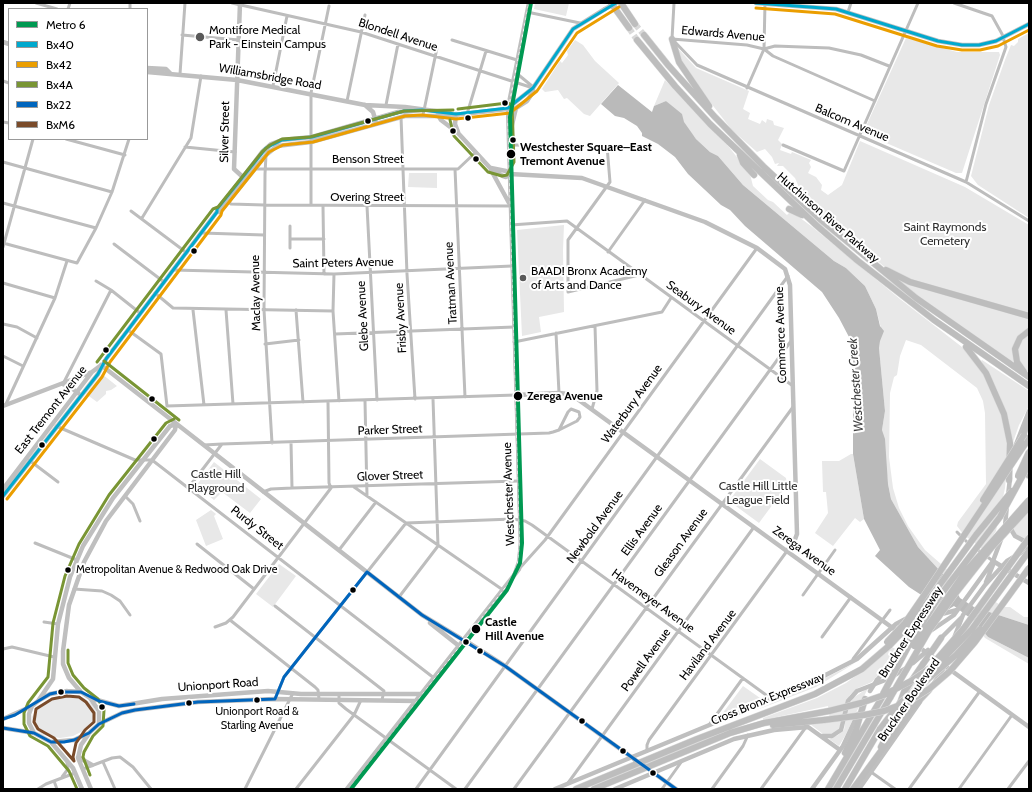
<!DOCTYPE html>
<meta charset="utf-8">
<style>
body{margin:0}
#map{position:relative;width:1032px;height:792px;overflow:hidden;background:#fff;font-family:Cabin,sans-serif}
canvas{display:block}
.frame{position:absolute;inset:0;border:4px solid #000;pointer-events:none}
.legend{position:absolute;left:8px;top:8px;width:140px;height:132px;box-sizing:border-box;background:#fff;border:1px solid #999;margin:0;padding:5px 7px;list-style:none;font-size:12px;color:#000}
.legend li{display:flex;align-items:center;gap:8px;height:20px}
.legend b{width:20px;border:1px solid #999}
</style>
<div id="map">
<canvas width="1032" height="792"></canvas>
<div class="frame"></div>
<ul class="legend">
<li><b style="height:5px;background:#009952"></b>Metro 6</li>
<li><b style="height:5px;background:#00a9ce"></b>Bx40</li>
<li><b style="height:5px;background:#eb9e00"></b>Bx42</li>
<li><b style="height:5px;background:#799534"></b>Bx4A</li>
<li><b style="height:5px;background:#0065bd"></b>Bx22</li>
<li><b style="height:5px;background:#7a4b2a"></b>BxM6</li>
</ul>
</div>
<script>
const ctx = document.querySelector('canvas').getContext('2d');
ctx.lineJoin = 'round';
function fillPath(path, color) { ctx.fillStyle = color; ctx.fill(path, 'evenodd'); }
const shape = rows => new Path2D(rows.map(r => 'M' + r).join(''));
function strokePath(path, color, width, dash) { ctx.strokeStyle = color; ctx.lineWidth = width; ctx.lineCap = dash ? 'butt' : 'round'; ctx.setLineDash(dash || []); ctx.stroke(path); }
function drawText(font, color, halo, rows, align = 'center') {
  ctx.font = font + ' Cabin,sans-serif'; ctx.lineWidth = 4; ctx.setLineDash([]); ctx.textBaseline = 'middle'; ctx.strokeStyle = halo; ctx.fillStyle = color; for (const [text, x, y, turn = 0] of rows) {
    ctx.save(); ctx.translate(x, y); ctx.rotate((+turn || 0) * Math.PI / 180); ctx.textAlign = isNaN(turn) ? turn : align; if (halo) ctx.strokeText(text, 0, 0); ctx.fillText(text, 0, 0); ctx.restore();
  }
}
const green = shape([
 [535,3,569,3,566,16,534,9],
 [1029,33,1029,218,978,185,971,176,989,105,1005,60,1011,45,1014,46,1018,42,1018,39],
 [906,38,957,52,999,52,1000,55,962,173,956,173,863,133],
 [575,40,583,45,595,61,619,83,590,116,584,114,567,98,564,99,558,90,545,92,542,89,560,61,562,63,568,55,567,51],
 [674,44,696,68,749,91,743,109,750,113,748,119,760,124,762,120,766,123,767,119,773,121,774,125,784,128,778,140,782,144,780,150,791,154,792,152,811,160,809,163,811,167,808,173,816,177,822,185,821,190,828,195,842,185,860,141,965,187,1029,225,1029,314,911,281,886,268,822,216,801,192,795,178,783,166,777,166,779,163,775,164,772,157,765,149,757,152,732,130,685,70],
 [665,80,729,147,750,174,753,186,768,200,773,202,787,215,791,211,811,226,900,299,962,347,981,368,1001,409,1009,447,1005,488,996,531,984,550,964,535,957,526,958,522,986,484,985,413,983,401,977,388,921,345,906,340,900,356,897,375,894,377,890,393,889,457,893,488,899,508,908,526,925,550,957,578,953,585,918,547,891,499,888,484,882,430,885,411,879,348,881,328,876,309,865,286,846,268,834,261,743,185,718,156,710,152,696,139,666,101,654,106],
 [409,173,437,173,437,188,408,187],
 [564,225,563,250,564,312,539,317,541,332,522,336,517,230],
 [893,276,1029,318,1029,329,1013,352,1013,361,1011,361,923,300],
 [1029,333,1029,373,1020,365,1017,347],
 [982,360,1029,391,1029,406,1019,425,1012,445,1008,419,997,390,981,361],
 [102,374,117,386,111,390,106,391,106,394,97,402,86,394],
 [851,454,853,454,864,519,860,522,855,518,833,546,815,533,828,513,826,492,823,492,822,461,839,461],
 [760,459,786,478,787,485,759,523,729,501],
 [214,462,261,499,250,513,222,492,214,500,196,486],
 [1029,502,1029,541,1018,537,1011,527],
 [211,510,216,514,214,516,223,539,206,546,196,520],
 [279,564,296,576,273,607,256,594],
 [989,598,1004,607,1010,607,1024,617,1029,617,1029,625,974,607],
 [978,624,988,637,1029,658,1029,664,985,638,977,627],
 [892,647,897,650,896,654,872,682,858,688,850,695,847,700,839,729,834,734,823,734,810,724,830,721,828,706,763,720,763,718,817,698,846,683,868,667],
 [855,663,816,687,754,711,797,692],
 [935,667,938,669,930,683,890,736,910,686],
 [743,686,760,698,722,714],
 [868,688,845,736,839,746,829,739,838,735,844,730,847,711,853,698],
 [73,696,84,698,93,705,96,711,95,720,89,728,73,736,60,738,43,735,36,730,32,722,32,717,38,706,55,697]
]);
const water = shape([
 [618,85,652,112,654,106,666,101,682,114,684,122,696,139,710,152,718,156,743,185,834,261,846,268,865,286,876,309,880,326,884,331,880,341,879,348,885,411,882,430,885,439,888,484,891,499,918,547,953,585,960,598,974,607,1029,625,1029,658,988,637,974,621,954,606,946,611,909,587,875,556,880,550,864,519,853,454,853,360,849,337,839,318,822,292,745,226,730,210,721,205,688,174,675,157,658,144,642,136,642,133,637,126,624,118,615,116,601,104]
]);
const highwayTunnel = shape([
 [635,24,644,35],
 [629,28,637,40]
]);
const street = shape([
 [36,3,57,9],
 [130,3,130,9],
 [232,3,361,32,533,88],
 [954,3,992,16,1002,34,1006,47,986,104,966,182],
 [68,9,70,3],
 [527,12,580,23],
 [848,12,851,3],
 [182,35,239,40],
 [672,39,747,45,764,49,775,46,829,48,861,55,889,66],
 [672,39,674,3],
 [452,40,517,60],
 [673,40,697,65,966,182,1029,221],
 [764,49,773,56,875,101],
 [515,72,532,86],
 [180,74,185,3],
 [3,81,9,83],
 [273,86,287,16],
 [747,88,764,49,765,3],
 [347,101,365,15],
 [386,105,398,44],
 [467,114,486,51],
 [423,115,437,48],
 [401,117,407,274,415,399],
 [3,122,9,123],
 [66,139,125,155],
 [509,145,607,146,610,182,568,240,568,292,639,275],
 [783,145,844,171,918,3],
 [185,147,235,152],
 [269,147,266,155,265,174,264,310,272,443],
 [3,162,112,192],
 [255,169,458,169,476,152],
 [455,169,465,397],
 [227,201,231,204,264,205,511,206],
 [3,203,96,228],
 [311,205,311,93,329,6],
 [323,206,324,274],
 [367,206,377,400],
 [131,211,187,253],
 [142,218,191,138,201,76],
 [511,225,567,221,793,386],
 [202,233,264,235],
 [290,239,324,239],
 [3,243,77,263,96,228,112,192,129,139],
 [114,244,164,282],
 [3,247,33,139],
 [290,248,290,226],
 [608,252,645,200],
 [173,270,334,274,512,266],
 [334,274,333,311,339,401],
 [96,281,111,290,140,313],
 [3,283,55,298],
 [155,293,173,308,333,311],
 [193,310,204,405],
 [226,310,233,404],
 [296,310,303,402],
 [3,324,17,327,37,338],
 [128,330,161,354,167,406],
 [556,333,559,393],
 [335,334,514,327],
 [514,342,662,312,671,298],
 [265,344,299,340],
 [3,356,23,366],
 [64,382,111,290],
 [365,401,367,496],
 [328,402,329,483,331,488],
 [6,404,55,298,67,261],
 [167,406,516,395],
 [592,409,597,391,595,326],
 [56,426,135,460,152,460,434,678],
 [291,442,292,488],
 [204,445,222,444],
 [29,460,58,482],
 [189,487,222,444,549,433,553,432,559,430,577,421,580,417,579,412,571,409,568,412,559,430],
 [354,487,503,590],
 [263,492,271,489,292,488,518,481],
 [125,496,133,504,140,521],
 [957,532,970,545],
 [35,543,77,560],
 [197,544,254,589],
 [975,548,993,561],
 [339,550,376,502],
 [519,569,545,540,757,248],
 [74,589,102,591,111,595,120,601,130,615],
 [803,595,835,550],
 [399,597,438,546,433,399],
 [275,606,384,691,382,700],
 [230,620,315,687,318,690,319,699],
 [44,622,58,624],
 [215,627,226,623,233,617,331,488],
 [822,637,851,597],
 [3,649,12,647,54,657],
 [853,659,890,610],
 [339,694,339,703,346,709,456,789],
 [275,699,284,677,406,523,513,519,525,521,532,525,773,700],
 [709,725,743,678],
 [647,751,647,745,649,740,787,551],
 [103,762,115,789],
 [83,769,112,758,120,757,133,767,151,789],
 [871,772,895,789],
 [62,777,68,769,67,763],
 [54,781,57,789],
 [568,783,754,527],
 [38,789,46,784,75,773],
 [245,789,293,693],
 [296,789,354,715,361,700],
 [416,789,788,276],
 [465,789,791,341],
 [514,789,793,407],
 [662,789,682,761],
 [712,789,743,746,748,735],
 [761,789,806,727],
 [909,789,980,691],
 [959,789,1012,715],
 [1008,789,1029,761]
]);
const secondary = shape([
 [240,3,234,169,245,179],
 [756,3,836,9,938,41,962,45,979,45,996,41,1029,24],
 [3,42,9,44],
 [147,68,166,69,170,73],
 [147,72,237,80,365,105,405,107,450,113],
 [365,105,373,112,376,122],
 [508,108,533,88,573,29,605,9],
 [456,114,455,124,458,132],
 [438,115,441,120,458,133,493,171,503,176,506,177,510,174],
 [511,129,516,108],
 [491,168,506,171,510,174,582,178,705,222,757,248,785,269,790,285,797,534,794,542,787,551],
 [491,170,509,203],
 [217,212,220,212,266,155,277,146,311,142,405,116,445,116,516,108,527,101,533,92,533,88],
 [101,365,422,615,460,638],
 [63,384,69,386,78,393],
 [516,395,559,393,568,394,576,398,1029,727],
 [3,406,92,372],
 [1015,447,1029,411],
 [3,489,92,372,100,366],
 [3,496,98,374,106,359,262,152,271,144,282,140,312,137,398,112,422,110],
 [1008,496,1010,478],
 [1005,526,1007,505],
 [1009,526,1015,536,1028,543],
 [993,561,1029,583],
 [986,582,993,565,993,561],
 [938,615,957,610],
 [430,623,459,646],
 [929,632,954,615,993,561,1002,537],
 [954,638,963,615,985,585,1007,561,1029,548],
 [939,640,961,618],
 [469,643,505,666,634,759],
 [877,680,901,653],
 [934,683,945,666],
 [67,691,81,692,90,698,99,711,99,724,89,733,74,740,51,742,34,733,29,723,29,714,32,706,38,701,50,694,67,691],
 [81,692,69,678,63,664,63,651,69,605,84,562,106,521,175,430,176,424],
 [90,698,119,706,162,699,268,691,301,694,421,694],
 [38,701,53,679,58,624,70,577,83,546,113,498,170,426,176,424],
 [3,719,32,706],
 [99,724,122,713,135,710,198,702,275,699,416,701],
 [3,728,34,733],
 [88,735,81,745,78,758,91,789],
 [821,736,832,736,841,730,848,701,857,691,888,679,908,667],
 [51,742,73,768,82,789],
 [78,757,92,765],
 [651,771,676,789],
 [347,789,519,569,521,544,508,108,529,3],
 [555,789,806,685,857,659,896,624,909,617],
 [615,789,734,739,774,730,808,727,840,750],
 [812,789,843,746,858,714],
 [859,789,920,702]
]);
const highway = shape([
 [611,3,629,28],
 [621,3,635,24],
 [644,35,668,65,714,116,764,167,821,220,916,298,1029,377],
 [672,39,679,62,709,106],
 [637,40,675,86,710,124,816,225,858,261,934,320,1029,386],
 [740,155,743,163,754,175],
 [789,209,802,215],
 [886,270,910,282,1029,316],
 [966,347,986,373,1004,414,1010,443,1009,480],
 [1024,372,1017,362,1015,349,1020,338,1029,331],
 [1022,438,1029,419],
 [1025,444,1029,438],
 [1028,475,1029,474],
 [930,654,941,638],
 [773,725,824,720],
 [881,747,891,728,904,692,923,664],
 [845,753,856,730,865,699],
 [576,789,697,739,815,694,862,669,890,645],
 [594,789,730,733,764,723,829,711],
 [828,789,884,694],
 [836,789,890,698],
 [845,789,880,729],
 [853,789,914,706,929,690]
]);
const rail = shape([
 [349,789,505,588,512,579,518,562,520,543,508,123,510,100,529,3]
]);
const secondaryBridge = shape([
 [605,9,616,3],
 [913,663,928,650],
 [870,691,877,680],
 [635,760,649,769]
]);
const highwayBridge = shape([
 [1018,476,1029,452],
 [983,500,1024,435],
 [887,642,905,623,925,594,1025,444],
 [890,645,914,620,976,535,1012,491],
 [914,646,966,571,1029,500],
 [937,659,964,628,1029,538],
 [923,664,930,654],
 [883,694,910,643,939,597,1000,517,1029,464],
 [890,698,930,629,955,594,992,547,1029,507],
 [829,711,861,703,884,695,911,681,942,660,972,629,1029,551],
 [824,720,864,715,884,711,908,702,929,689,950,671,975,642,1029,568],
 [880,729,900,703,956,655,980,629]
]);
const bus1 = shape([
 [756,3,836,9,938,41,962,45,979,45,996,41,1029,24],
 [3,496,98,374,106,359,217,212,217,209,266,148,282,140,312,137,404,111,422,110,456,114,508,108,533,88,573,29,616,3]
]);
const bus2 = shape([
 [756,8,835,14,937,46,962,50,980,50,998,46,1029,30],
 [7,499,102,377,110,362,221,215,222,211,269,152,283,145,313,142,405,116,422,115,456,119,510,113,537,91,577,33,619,7]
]);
const bus3 = shape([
 [450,120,454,136,488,172,502,176,507,175,514,162,512,105,507,103,458,109],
 [104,361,179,420],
 [97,362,213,209,218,207,262,152,270,145,282,139,310,137,404,111,453,110],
 [68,650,68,663,73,675,84,688,98,699,104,710,103,726,93,736,84,752,83,757,90,775],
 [77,789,69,771,48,746,30,736,24,724,24,713,28,703,48,677,53,623,65,576,79,544,109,495,166,423,174,419]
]);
const bus4 = shape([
 [367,572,422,615,505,666,676,789],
 [3,719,15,715,50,694,59,692,81,692,99,701,119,706,134,704],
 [3,728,34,733,51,742,64,742,74,740,89,733,99,724,122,713,135,710,198,702,275,699,284,677,367,572]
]);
const bus5 = shape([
 [67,696,79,697,86,702,94,713,94,722,85,730,76,743,73,757,74,761,54,738,38,729,34,722,36,709,52,699,67,696]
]);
const metro1 = shape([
 [351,789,507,590,520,563,522,543,510,117,531,3]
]);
const markers = [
 [200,37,5,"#595959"],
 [505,103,3.5,"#000"],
 [468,118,3.5,"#000"],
 [368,121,3.5,"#000"],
 [453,131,3.5,"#000"],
 [513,140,3.5,"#000"],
 [511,154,5,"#000"],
 [476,159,3.5,"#000"],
 [194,251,3.5,"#000"],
 [523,278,4,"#595959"],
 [106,350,3.5,"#000"],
 [518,396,5,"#000"],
 [152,399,3.5,"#000"],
 [154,439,3.5,"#000"],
 [42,445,3.5,"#000"],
 [68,570,3.5,"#000"],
 [353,590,3.5,"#000"],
 [476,629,5,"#000"],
 [466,642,3.5,"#000"],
 [480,651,3.5,"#000"],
 [61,692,3.5,"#000"],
 [257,700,3.5,"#000"],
 [189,703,3.5,"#000"],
 [102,707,3.5,"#000"],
 [582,721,3.5,"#000"],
 [623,751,3.5,"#000"],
 [653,773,3.5,"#000"]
];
const busNames = [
 ["Metropolitan Avenue & Redwood Oak Drive",76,570],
 ["Unionport Road &",257,712,"center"],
 ["Starling Avenue",257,726,"center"]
];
const poiNames = [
 ["Montifore Medical",209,30],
 ["Park - Einstein Campus",209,44],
 ["BAAD! Bronx Academy",531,271],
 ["of Arts and Dance",531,285]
];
const streetNames = [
 ["Edwards Avenue",723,34,5],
 ["Blondell Avenue",398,35,18],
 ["Williamsbridge Road",270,77,10],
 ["Balcom Avenue",852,123,23],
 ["Silver Street",225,132,-89],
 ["Benson Street",368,159],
 ["Overing Street",367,197],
 ["Hutchinson River Parkway",828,218,41],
 ["Saint Peters Avenue",343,263,-1],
 ["Tratman Avenue",451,283,-93],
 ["Maclay Avenue",256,293,-91],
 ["Seabury Avenue",701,308,36],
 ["Glebe Avenue",363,316,-93],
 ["Frisby Avenue",401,318,-93],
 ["Commerce Avenue",781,335,-92],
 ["Waterbury Avenue",632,404,-54],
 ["East Tremont Avenue",51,410,-52],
 ["Parker Street",390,430,-2],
 ["Glover Street",390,476,-2],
 ["Westchester Avenue",509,494,-92],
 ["Newbold Avenue",595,527,-54],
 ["Purdy Street",257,528,38],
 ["Ellis Avenue",642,530,-54],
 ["Gleason Avenue",681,543,-54],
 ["Zerega Avenue",804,551,36],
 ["Havemeyer Avenue",653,601,36],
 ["Bruckner Expressway",911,632,-57],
 ["Haviland Avenue",708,645,-53],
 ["Powell Avenue",646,660,-54],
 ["Unionport Road",218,685,-4],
 ["Cross Bronx Expressway",768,699,-22],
 ["Bruckner Boulevard",909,700,-55]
];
const stopNames = [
 ["Westchester Square–East",520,147],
 ["Tremont Avenue",520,161],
 ["Zerega Avenue",527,396],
 ["Castle",485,622],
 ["Hill Avenue",485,636]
];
const parkNames = [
 ["Saint Raymonds",945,227],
 ["Cemetery",945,241],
 ["Castle Hill",216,474],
 ["Playground",216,488],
 ["Castle Hill Little",758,486],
 ["League Field",758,500]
];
const waterNames = [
 ["Westchester Creek",856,385,-94]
];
fillPath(green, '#e8e8e8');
fillPath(water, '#bababa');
strokePath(highwayTunnel, '#d9d9d9', 6, [6, 3]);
strokePath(highway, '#dbdbdb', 7);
strokePath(street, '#bdbdbd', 3);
strokePath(secondary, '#bfbfbf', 4.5);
strokePath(highway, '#bdbdbd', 6);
strokePath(rail, '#bdbdbd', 2.5);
strokePath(rail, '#fff', 1, [3]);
strokePath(highwayBridge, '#dbdbdb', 7, []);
strokePath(secondaryBridge, '#bfbfbf', 4.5);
strokePath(highwayBridge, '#bdbdbd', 6);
strokePath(bus1, '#00a9ce', 3);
strokePath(bus2, '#eb9e00', 3);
strokePath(bus3, '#799534', 3);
strokePath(bus4, '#0065bd', 3);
strokePath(bus5, '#7a4b2a', 3);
strokePath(metro1, '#009952', 4);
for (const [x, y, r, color] of markers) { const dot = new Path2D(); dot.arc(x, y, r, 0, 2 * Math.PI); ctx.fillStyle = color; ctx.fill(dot); strokePath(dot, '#fff', 1.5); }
drawText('11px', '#000', '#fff', busNames, 'left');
drawText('12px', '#000', '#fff', poiNames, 'left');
drawText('12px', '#000', '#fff', streetNames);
drawText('bold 12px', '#000', '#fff', stopNames, 'left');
drawText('12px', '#2d2d2d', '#fff', parkNames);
drawText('italic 13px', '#3e3e3e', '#fff', waterNames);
</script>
